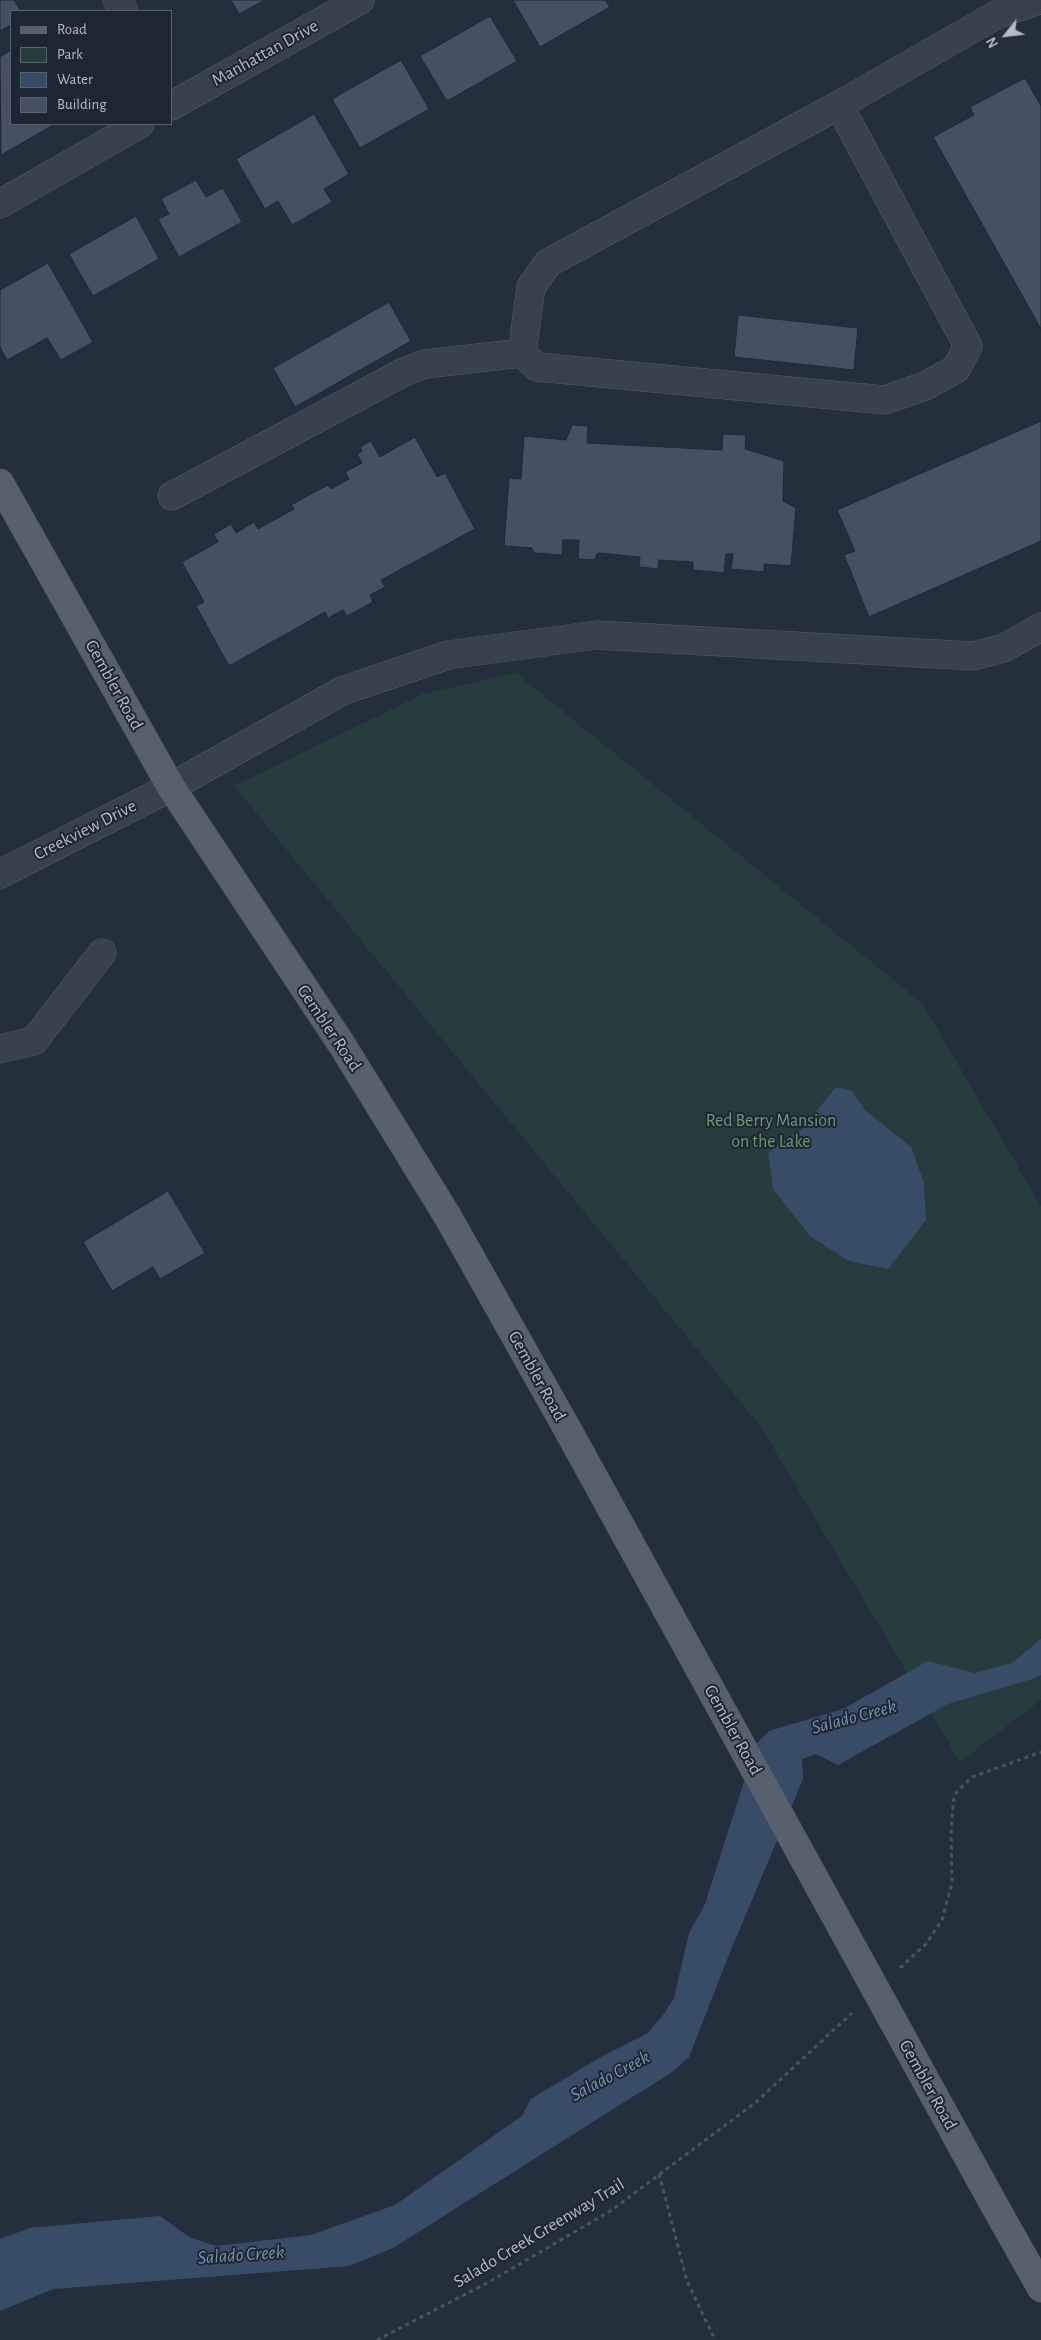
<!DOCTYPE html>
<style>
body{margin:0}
#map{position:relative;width:1041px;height:2340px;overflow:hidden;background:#242f3e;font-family:"Alegreya Sans",sans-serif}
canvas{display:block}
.legend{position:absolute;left:10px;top:10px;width:162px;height:115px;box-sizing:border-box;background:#1d2633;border:1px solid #59626f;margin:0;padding:6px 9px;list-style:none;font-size:15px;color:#b4bcc9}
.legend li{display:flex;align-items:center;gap:10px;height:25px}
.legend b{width:25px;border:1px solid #59626f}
.north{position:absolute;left:981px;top:10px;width:50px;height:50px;-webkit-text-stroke:4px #1d2633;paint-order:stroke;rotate:241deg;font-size:14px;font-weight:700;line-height:20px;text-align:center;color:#b4bcc9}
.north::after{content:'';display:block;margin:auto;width:18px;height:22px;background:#b4bcc9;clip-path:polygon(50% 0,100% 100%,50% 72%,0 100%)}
</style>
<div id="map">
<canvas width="1041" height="2340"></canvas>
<ul class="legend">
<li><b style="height:6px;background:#56606e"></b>Road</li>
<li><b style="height:14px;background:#263c3f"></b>Park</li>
<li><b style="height:14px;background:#394c67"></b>Water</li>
<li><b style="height:14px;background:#455162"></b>Building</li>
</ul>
<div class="north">N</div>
</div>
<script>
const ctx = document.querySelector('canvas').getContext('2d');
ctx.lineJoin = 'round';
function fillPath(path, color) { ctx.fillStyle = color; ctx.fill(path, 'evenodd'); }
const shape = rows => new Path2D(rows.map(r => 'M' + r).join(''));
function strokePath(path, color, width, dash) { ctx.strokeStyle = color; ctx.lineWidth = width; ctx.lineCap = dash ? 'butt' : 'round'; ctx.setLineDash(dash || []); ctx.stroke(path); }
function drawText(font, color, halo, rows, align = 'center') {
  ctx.font = font + ' "Alegreya Sans",sans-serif'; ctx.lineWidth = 4; ctx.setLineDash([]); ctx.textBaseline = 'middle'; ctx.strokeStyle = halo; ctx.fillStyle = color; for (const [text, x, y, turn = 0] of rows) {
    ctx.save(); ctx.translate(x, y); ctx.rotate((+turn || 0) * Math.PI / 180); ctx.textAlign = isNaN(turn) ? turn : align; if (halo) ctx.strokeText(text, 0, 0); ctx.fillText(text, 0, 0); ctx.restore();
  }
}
const green = shape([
 [516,673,922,1003,1041,1206,1041,1700,960,1762,761,1427,234,786,423,694]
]);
const water = shape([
 [836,1087,852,1091,865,1110,911,1147,924,1183,926,1220,888,1269,849,1261,810,1236,773,1189,768,1153,783,1140,801,1130],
 [1041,1639,1041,1675,1032,1679,948,1704,838,1765,816,1754,802,1759,803,1779,730,1952,689,2057,672,2072,393,2248,349,2266,53,2289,0,2311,0,2239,30,2228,160,2216,189,2237,216,2246,311,2235,395,2205,522,2116,531,2099,599,2058,648,2033,664,2014,674,1998,689,1933,705,1904,756,1744,769,1731,843,1709,928,1661,974,1673,1012,1663]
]);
const building = shape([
 [0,0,14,0,21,11,11,11,11,25,0,31,0,0],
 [231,0,265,0,239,14,231,0],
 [513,0,605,0,610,7,540,47,513,0],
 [490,16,517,61,447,101,420,56,490,16],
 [11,50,11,124,55,124,1,155,0,57,11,50],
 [401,60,429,109,360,148,332,99,401,60],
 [1025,78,1041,106,1041,329,933,137,974,115,970,107,1025,78],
 [314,114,349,174,324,189,332,202,292,225,278,201,265,209,236,159,314,114],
 [196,180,206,197,223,188,242,222,179,257,158,219,169,214,161,199,196,180],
 [136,216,159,259,93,296,69,254,136,216],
 [48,263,93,342,61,360,47,338,7,360,0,347,0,290,48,263],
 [389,302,411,341,295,407,273,368,389,302],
 [738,315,858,328,854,370,734,357,738,315],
 [1041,421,1041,541,869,617,844,555,855,551,837,510,1041,421],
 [572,425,588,426,587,443,722,450,723,434,746,435,745,449,784,461,783,501,796,508,791,566,764,564,764,572,731,569,733,554,726,554,724,573,693,570,693,562,659,560,658,569,639,567,640,557,598,553,594,560,578,559,579,540,563,540,562,555,534,553,532,548,504,546,509,478,521,479,524,436,566,440,572,425],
 [415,437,437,477,445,473,475,529,381,580,385,587,370,595,373,602,347,616,343,610,328,618,325,612,229,666,196,606,204,602,182,562,218,542,214,534,231,524,236,533,254,522,258,529,294,509,291,505,328,485,331,489,349,479,345,472,362,463,357,454,362,451,360,447,371,441,380,457,415,437],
 [168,1191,205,1253,160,1279,153,1267,112,1291,83,1242,168,1191]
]);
const path = shape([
 [900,1968,926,1944,942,1920,952,1883,951,1832,954,1795,972,1777,1041,1752],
 [659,2174,687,2281,715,2340],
 [377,2340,489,2282,612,2210,755,2103,852,2013]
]);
const minor = shape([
 [117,0,124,11],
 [839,105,968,346,956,369,925,386,885,400,537,367,522,353,531,287,548,263,839,105,998,14,1039,0],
 [171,106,360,0],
 [0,204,140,124],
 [172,496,404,372,425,364,522,353],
 [0,874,171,787,342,691,448,655,597,635,973,656,1004,648,1041,627],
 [0,1049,34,1041,102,953]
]);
const major = shape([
 [0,483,171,787,344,1048,448,1217,569,1432],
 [992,2201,1041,2288]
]);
const majorBridge = shape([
 [569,1432,992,2201]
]);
const streetNames = [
 ["Manhattan Drive",265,53,-29],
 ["Gembler Road",114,685,61],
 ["Creekview Drive",85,830,-27],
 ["Gembler Road",329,1028,56],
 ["Gembler Road",537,1376,61],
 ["Gembler Road",733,1730,61],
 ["Gembler Road",928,2085,61],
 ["Salado Creek Greenway Trail",539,2233,-31]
];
const parkNames = [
 ["Red Berry Mansion",771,1121],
 ["on the Lake",771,1142]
];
const waterNames = [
 ["Salado Creek",854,1717,-15],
 ["Salado Creek",610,2076,-28],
 ["Salado Creek",241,2255,-4]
];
fillPath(green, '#263c3f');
fillPath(water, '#394c67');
fillPath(building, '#455162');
strokePath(building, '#1f2835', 1);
strokePath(minor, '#565f6c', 29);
strokePath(major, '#414a57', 29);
strokePath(path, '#44595c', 3, [4, 4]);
strokePath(minor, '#38414e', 28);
strokePath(major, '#56606e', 28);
strokePath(majorBridge, '#414a57', 29, []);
strokePath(majorBridge, '#56606e', 28);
drawText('18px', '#b4bcc9', '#1d2633', streetNames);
drawText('18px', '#6b9a76', '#1d2633', parkNames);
drawText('italic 19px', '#7c92b1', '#1d2633', waterNames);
</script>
